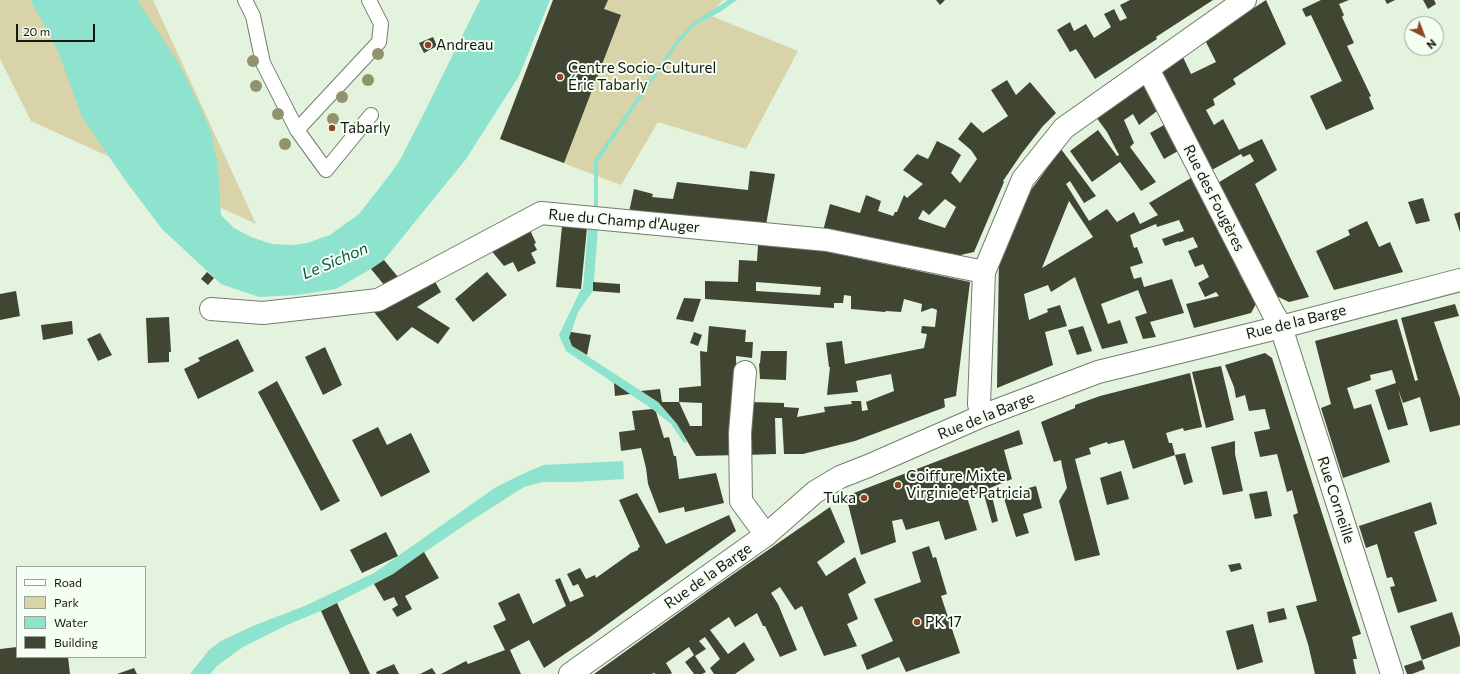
<!DOCTYPE html>
<meta charset="utf-8">
<style>
body{margin:0}
#map{position:relative;width:1460px;height:674px;overflow:hidden;background:#e3f3de;font-family:Commissioner,sans-serif}
canvas{display:block}
.legend{position:absolute;left:16px;top:566px;width:130px;height:92px;box-sizing:border-box;background:#f5fef2;border:1px solid #9ba298;margin:0;padding:5px 7px;list-style:none;font-size:12px;color:#131811}
.legend li{display:flex;align-items:center;gap:8px;height:20px}
.legend b{width:20px;border:1px solid #9ba298}
.north{position:absolute;left:1404px;top:16px;width:40px;height:40px;box-sizing:border-box;background:#f5fef2;border:1px solid #9ba298;border-radius:50%;rotate:138deg;font-size:11px;font-weight:700;line-height:16px;text-align:center;color:#131811}
.north::after{content:'';display:block;margin:auto;width:14px;height:18px;background:#8d4524;clip-path:polygon(50% 0,100% 100%,50% 72%,0 100%)}
.scale{position:absolute;left:16px;top:24px;width:79px;height:18px;box-sizing:border-box;border:2px solid #131811;border-top:0;padding-left:5px;font-size:12px;line-height:14px;white-space:nowrap;color:#131811;-webkit-text-stroke:3px #f5fef2;paint-order:stroke}
</style>
<div id="map">
<canvas width="1460" height="674"></canvas>
<ul class="legend">
<li><b style="height:5px;background:#fff"></b>Road</li>
<li><b style="height:11px;background:#d9d3a9"></b>Park</li>
<li><b style="height:11px;background:#8de3cd"></b>Water</li>
<li><b style="height:11px;background:#414632"></b>Building</li>
</ul>
<div class="north">N</div>
<div class="scale">20 m</div>
</div>
<script>
const ctx = document.querySelector('canvas').getContext('2d');
ctx.lineJoin = 'round';
function fillPath(path, color) { ctx.fillStyle = color; ctx.fill(path, 'evenodd'); }
const shape = rows => new Path2D(rows.map(r => 'M' + r).join(''));
function strokePath(path, color, width, dash) { ctx.strokeStyle = color; ctx.lineWidth = width; ctx.lineCap = dash ? 'butt' : 'round'; ctx.setLineDash(dash || []); ctx.stroke(path); }
function drawText(font, color, halo, rows, align = 'center') {
  ctx.font = font + ' Commissioner,sans-serif'; ctx.lineWidth = 4; ctx.setLineDash([]); ctx.textBaseline = 'middle'; ctx.strokeStyle = halo; ctx.fillStyle = color; for (const [text, x, y, turn = 0] of rows) {
    ctx.save(); ctx.translate(x, y); ctx.rotate((+turn || 0) * Math.PI / 180); ctx.textAlign = isNaN(turn) ? turn : align; if (halo) ctx.strokeText(text, 0, 0); ctx.fillText(text, 0, 0); ctx.restore();
  }
}
const green = shape([
 [0,0,153,0,256,224,31,121,0,59],
 [553,0,723,0,709,15,798,51,746,149,658,122,621,185,500,139]
]);
const water = shape([
 [30,0,137,0,179,64,201,109,211,132,218,167,221,215,234,228,251,237,272,244,294,245,307,243,330,235,359,214,388,177,400,160,424,113,480,0,550,0,519,76,466,159,384,260,371,269,336,289,298,295,259,297,221,284,162,229,125,180,82,117,57,49,41,19],
 [728,0,737,0,720,12,694,26,675,48,598,162,598,209,594,208,594,160,676,41,694,22],
 [588,228,598,229,593,291,578,312,569,339,572,346,658,402,677,424,687,442,684,443,671,424,652,409,566,351,559,335,581,289,583,289],
 [623,461,624,479,576,482,542,482,524,487,466,524,393,574,323,610,287,625,243,647,217,666,210,674,190,674,209,650,221,641,253,626,307,605,374,573,496,487,529,471,544,465]
]);
const building = shape([
 [553,0,608,0,604,9,621,15,564,163,500,139],
 [936,0,945,0,940,5],
 [1130,0,1213,0,1156,37,1157,39,1095,79,1076,49,1070,52,1057,30,1070,22,1074,31,1086,24,1094,38,1111,27,1104,14,1114,9,1120,21,1127,18,1120,5],
 [1266,0,1286,44,1233,79,1236,84,1213,99,1215,105,1206,110,1214,125,1223,119,1239,150,1262,139,1277,170,1255,184,1309,297,1289,302,1272,294,1216,184,1254,161,1250,154,1243,157,1241,154,1210,171,1159,71,1182,55,1191,74,1216,62,1205,40],
 [1321,0,1349,0,1339,4,1344,15,1342,17,1354,43,1347,46,1371,96,1369,97,1374,109,1326,130,1310,96,1342,81,1311,15,1306,17,1302,9],
 [1385,0,1395,0,1387,4],
 [1423,0,1434,0,1436,4,1428,9],
 [433,37,437,46,424,53,419,43],
 [1007,80,1016,95,1030,82,1056,113,1043,126,1022,153,1003,181,1004,182,974,252,956,256,823,231,830,204,860,213,866,195,881,201,878,211,893,216,895,212,897,212,904,195,907,198,923,184,903,170,917,154,928,159,937,141,953,149,961,155,951,173,960,183,977,159,971,150,958,139,971,122,983,133,1008,116,991,90],
 [945,199,956,207,945,228,918,219,923,210,929,215],
 [1143,82,1157,111,1139,125,1133,114,1124,120,1134,143,1130,147,1156,182,1141,191,1120,162,1092,182,1070,151,1098,130,1117,156,1119,155,1107,132,1096,117],
 [1164,125,1178,151,1164,159,1150,133],
 [1061,149,1096,196,1084,203,1070,181,1066,184,1089,221,1107,209,1117,222,1134,212,1140,224,1158,215,1149,203,1191,178,1240,271,1239,273,1256,304,1251,313,1194,328,1186,304,1219,296,1216,292,1205,297,1198,283,1209,277,1203,264,1195,267,1188,251,1198,247,1193,237,1179,242,1179,241,1165,246,1162,239,1184,231,1179,220,1157,227,1156,224,1130,235,1134,248,1137,247,1143,263,1130,267,1134,279,1141,277,1144,287,1172,279,1184,313,1150,322,1156,337,1143,339,1135,317,1147,313,1138,290,1101,304,1108,324,1120,320,1128,343,1102,349,1075,277,1051,292,1048,285,1024,294,1029,320,1048,312,1047,309,1060,305,1067,326,1045,332,1053,365,997,388,999,256,1010,223,1031,190],
 [1069,201,1093,237,1042,268,1052,243],
 [750,171,775,174,766,225,629,212,634,189,653,194,652,197,673,199,677,182,748,190],
 [1423,198,1430,221,1416,224,1408,202],
 [1460,212,1460,232,1454,214],
 [1367,221,1379,247,1390,242,1403,272,1334,290,1316,251,1350,235,1348,230],
 [562,226,587,228,581,289,556,287],
 [530,230,536,243,534,244,537,250,531,253,536,263,518,272,513,262,504,266,490,249],
 [758,245,824,251,970,282,956,396,944,399,945,407,943,408,855,441,803,454,784,454,782,418,775,418,776,454,745,455,745,423,753,415,749,415,750,402,784,403,784,407,799,408,797,417,825,412,824,407,852,404,851,401,861,401,862,411,868,410,866,402,894,391,891,374,856,381,858,392,827,395,830,367,829,367,826,343,842,341,845,364,924,348,927,334,921,333,922,326,935,327,937,310,932,308,921,312,922,304,904,299,901,312,886,311,885,312,851,309,851,296,844,295,843,303,834,303,834,308,705,299,705,281,738,282,739,260,757,261],
 [756,282,821,287,820,295,756,291],
 [384,260,398,277,385,286,371,269],
 [207,272,214,278,208,285,201,279],
 [487,272,507,295,473,322,455,299],
 [434,280,441,292,417,307,450,328,438,344,412,327,397,341,374,312],
 [593,282,620,284,620,293,593,291],
 [16,291,20,316,0,320,0,294],
 [684,298,701,299,693,322,676,319],
 [1455,304,1459,316,1434,322,1460,398,1460,425,1430,432,1420,397,1403,403,1398,389,1408,425,1388,430,1375,390,1396,383,1392,370,1370,375,1371,380,1347,388,1354,409,1371,404,1390,462,1343,478,1321,408,1331,404,1315,341,1397,319,1415,381,1418,380,1401,318],
 [169,317,171,352,169,352,169,362,148,363,146,318],
 [72,321,73,334,43,340,41,325],
 [709,326,746,330,745,342,753,342,752,358,736,356,738,455,696,456,677,424,658,402,641,391,660,389,662,402,679,402,690,426,702,426,702,403,679,402,679,388,701,386,700,351,707,352],
 [1083,326,1092,351,1077,355,1068,330],
 [571,332,591,335,587,355,572,346,569,338],
 [694,332,702,335,698,346,690,343],
 [100,333,112,355,98,361,87,339],
 [238,339,254,371,198,399,184,369,200,361,198,358],
 [325,347,342,385,323,395,305,357],
 [761,351,787,351,786,380,760,379,759,364,760,363],
 [1265,353,1272,358,1361,634,1352,637,1357,659,1353,659,1356,674,1315,674,1308,644,1296,606,1317,601,1293,515,1298,513,1292,490,1287,492,1277,454,1260,457,1254,432,1270,429,1265,409,1249,411,1245,395,1236,398,1234,387,1225,365],
 [1221,366,1234,420,1206,428,1192,372],
 [1190,373,1202,427,1184,431,1183,428,1166,433,1169,443,1172,443,1175,455,1133,469,1124,440,1108,444,1107,442,1089,448,1091,454,1075,459,1100,555,1075,561,1059,501,1067,488,1062,466,1061,460,1054,462,1041,422,1075,408,1075,405,1100,396],
 [277,381,340,501,321,511,258,392],
 [614,383,630,394,615,396],
 [652,409,656,412,664,438,669,437,674,456,676,456,679,479,716,473,724,503,685,512,684,507,659,513,648,484,646,468,641,448,621,451,619,432,635,430,632,411],
 [378,427,387,445,411,433,430,472,381,497,352,440],
 [1019,430,1023,444,1004,450,1012,479,990,488,998,521,992,523,983,491,967,497,977,530,945,540,939,521,906,530,902,519,892,521,896,542,861,555,846,496],
 [1235,441,1235,454,1243,491,1223,495,1211,447],
 [1185,453,1193,482,1184,485,1175,455],
 [1121,471,1129,499,1107,505,1100,478],
 [1036,486,1042,508,1023,514,1029,533,1016,537,1003,495],
 [1267,491,1272,516,1255,519,1249,494],
 [637,493,666,544,729,515,736,531,590,637,544,668,529,640,510,650,521,674,441,674,466,661,468,664,505,650,493,626,506,620,498,603,519,593,533,624,566,606,555,580,560,578,570,602,584,596,578,584,573,586,567,574,580,568,586,579,595,575,596,578,631,553,638,550,638,548,640,547,619,500],
 [1431,502,1437,524,1414,532,1437,601,1398,613,1390,587,1395,586,1392,577,1387,578,1377,544,1366,548,1359,526],
 [830,507,845,542,817,562,826,576,855,557,866,583,848,594,858,619,847,624,857,646,824,656,802,606,795,610,780,587,771,593,778,604,797,650,780,657,765,626,763,626,757,613,735,627,729,617,710,630,728,654,744,642,755,660,735,674,714,674,710,668,720,659,705,637,699,641,706,649,695,656,706,672,702,674,694,674,685,662,694,655,689,647,666,663,672,673,670,674,655,674,655,673,651,674,594,674,712,589],
 [386,532,398,556,362,573,350,550],
 [929,546,933,558,936,557,947,594,941,596,960,653,906,672,899,657,867,670,861,655,893,641,874,599,921,582,912,552],
 [424,552,439,578,405,596,412,609,397,617,392,609,398,605,394,597,384,601,374,584,393,574],
 [1240,563,1242,569,1231,572,1228,565],
 [337,603,370,674,350,674,321,611],
 [1284,608,1287,619,1269,623,1267,612],
 [1452,612,1460,637,1460,646,1422,660,1425,669,1412,674,1407,674,1404,666,1422,660,1410,626],
 [1253,624,1263,662,1237,670,1226,631],
 [17,647,17,657,68,657,70,674,0,674,0,649],
 [394,664,399,674,377,674,376,672],
 [134,668,137,674,117,674],
 [432,668,436,674,420,674]
]);
const lane = shape([
 [245,0,253,16,263,63,297,130,326,170,371,115],
 [297,130,379,42,381,24,369,0]
]);
const street = shape([
 [1148,69,1272,311,1281,327,1392,674],
 [211,309,263,313,378,300,541,213,827,240,984,272],
 [745,372,740,433,741,501,766,535]
]);
const secondary = shape([
 [982,416,979,404,984,272,1023,179,1064,128,1245,0],
 [570,674,766,535,815,492,840,477,868,466,982,416,1098,372,1281,327,1460,280]
]);
const trees = [
 [378,54],
 [253,61],
 [368,80],
 [256,86],
 [342,97],
 [278,114],
 [333,119],
 [285,144]
];
const markers = [
 [428,45,4,"#8d4524"],
 [560,77,4,"#8d4524"],
 [332,128,4,"#8d4524"],
 [898,485,4,"#8d4524"],
 [864,498,4,"#8d4524"],
 [917,622,4,"#8d4524"]
];
const poiNames = [
 ["Andreau",436,45],
 ["Centre Socio-Culturel",568,68],
 ["Éric Tabarly",568,85],
 ["Tabarly",340,128],
 ["Coiffure Mixte",906,476],
 ["Virginie et Patricia",906,493],
 ["Tuka",856,498,"right"],
 ["PK 17",925,622]
];
const streetNames = [
 ["Rue des Fougères",1214,198,63],
 ["Rue du Champ d'Auger",624,221,5],
 ["Rue de la Barge",1296,322,-14],
 ["Rue de la Barge",986,416,-22],
 ["Rue Corneille",1336,500,72],
 ["Rue de la Barge",708,576,-35]
];
const waterNames = [
 ["Le Sichon",335,261,-23]
];
fillPath(green, '#d9d3a9');
fillPath(water, '#8de3cd');
fillPath(building, '#414632');
strokePath(lane, '#707e6b', 16);
strokePath(street, '#707e6b', 24);
strokePath(secondary, '#707e6b', 24);
strokePath(lane, '#fff', 14);
strokePath(street, '#fff', 22);
strokePath(secondary, '#fff', 22);
ctx.fillStyle = '#90936b';
for (const [x, y] of trees) { ctx.beginPath(); ctx.arc(x, y, 6, 0, 2 * Math.PI); ctx.fill(); }
for (const [x, y, r, color] of markers) { const dot = new Path2D(); dot.arc(x, y, r, 0, 2 * Math.PI); ctx.fillStyle = color; ctx.fill(dot); strokePath(dot, '#f5fef2', 1.5); }
drawText('15px', '#131811', '#f5fef2', poiNames, 'left');
drawText('15px', '#131811', '#f5fef2', streetNames);
drawText('italic 16px', '#0b5547', '#f5fef2', waterNames);
</script>
